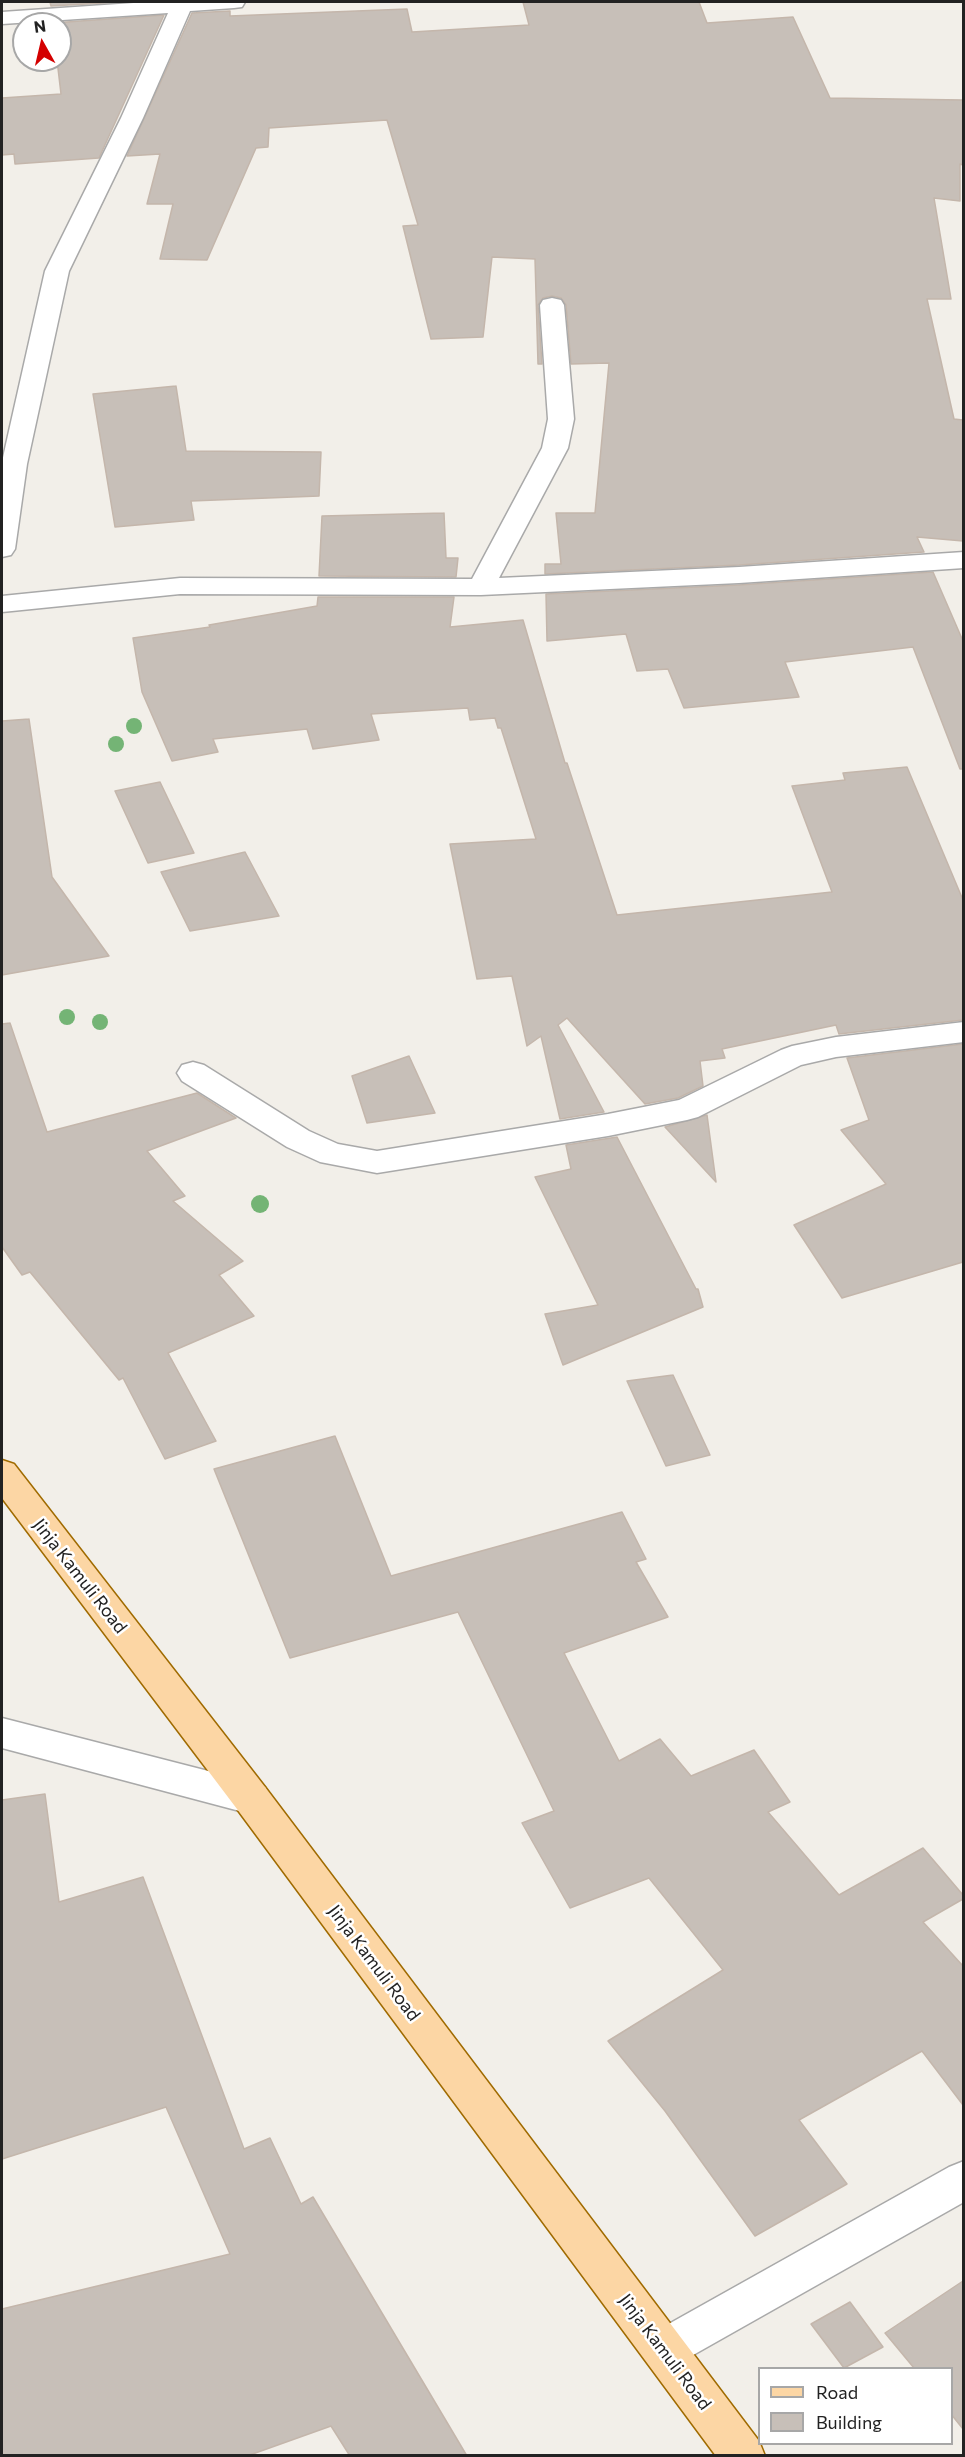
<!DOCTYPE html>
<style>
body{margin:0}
#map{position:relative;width:965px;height:2457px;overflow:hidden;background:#f2efe9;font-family:Commissioner,sans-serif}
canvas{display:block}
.frame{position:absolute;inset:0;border:3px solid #222;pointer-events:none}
.legend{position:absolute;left:758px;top:2367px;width:195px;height:78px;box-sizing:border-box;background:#fff;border:2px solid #a7a7a7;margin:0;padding:8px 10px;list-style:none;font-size:18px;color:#222}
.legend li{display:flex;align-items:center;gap:12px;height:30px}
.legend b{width:30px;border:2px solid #a7a7a7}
.north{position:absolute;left:12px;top:12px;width:60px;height:60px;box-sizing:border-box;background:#fff;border:2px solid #a7a7a7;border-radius:50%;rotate:352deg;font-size:16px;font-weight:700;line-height:24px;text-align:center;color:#222}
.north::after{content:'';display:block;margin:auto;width:21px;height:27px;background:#d40000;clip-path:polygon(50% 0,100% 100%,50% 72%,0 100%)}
</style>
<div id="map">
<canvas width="965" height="2457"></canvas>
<div class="frame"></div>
<ul class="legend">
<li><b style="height:8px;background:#fcd6a4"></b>Road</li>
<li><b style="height:16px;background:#c7bfb8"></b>Building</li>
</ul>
<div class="north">N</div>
</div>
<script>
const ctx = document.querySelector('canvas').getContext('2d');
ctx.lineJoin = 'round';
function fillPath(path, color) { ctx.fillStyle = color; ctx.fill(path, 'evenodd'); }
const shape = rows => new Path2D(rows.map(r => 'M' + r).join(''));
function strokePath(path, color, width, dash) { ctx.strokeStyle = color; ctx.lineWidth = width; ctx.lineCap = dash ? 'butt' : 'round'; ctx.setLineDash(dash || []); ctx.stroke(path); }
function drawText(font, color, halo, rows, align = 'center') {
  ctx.font = font + ' Commissioner,sans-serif'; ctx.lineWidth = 5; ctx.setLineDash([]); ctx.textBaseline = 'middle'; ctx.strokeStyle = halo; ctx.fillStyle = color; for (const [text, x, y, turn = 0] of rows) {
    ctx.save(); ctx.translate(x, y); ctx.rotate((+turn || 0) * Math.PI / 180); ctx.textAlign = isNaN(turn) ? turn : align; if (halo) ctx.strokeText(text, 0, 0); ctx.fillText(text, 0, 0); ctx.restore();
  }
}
const building = shape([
 [50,2,122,2,51,6,50,2],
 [523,2,699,2,707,23,793,17,830,98,963,100,963,165,960,164,960,201,934,198,951,299,927,299,954,419,963,420,963,541,917,537,924,552,739,565,545,574,545,564,561,564,556,513,595,513,609,363,571,364,566,305,561,298,552,296,543,298,538,305,542,364,538,364,535,259,492,257,483,337,431,339,403,226,418,225,387,120,269,128,268,147,256,148,207,260,160,259,173,204,147,204,160,154,127,156,192,13,230,11,230,16,407,9,412,32,529,25,523,2],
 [164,15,99,158,15,164,14,154,2,155,2,98,61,94,57,60,60,60,60,24,53,23,164,15],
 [176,386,186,451,321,452,319,496,191,501,194,520,115,527,93,394,176,386],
 [444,513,446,558,458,558,456,577,319,576,322,516,444,513],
 [933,572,963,641,963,769,960,769,913,647,785,662,799,697,684,708,668,669,637,671,626,634,547,641,546,594,739,585,933,572],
 [318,597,454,597,450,627,523,620,565,763,567,763,617,915,832,892,792,786,845,780,843,773,907,767,963,900,963,1020,839,1034,836,1025,722,1049,725,1058,700,1061,703,1086,678,1098,645,1104,567,1018,558,1025,604,1112,560,1119,541,1036,527,1046,512,976,477,979,450,844,536,839,501,728,498,728,495,718,470,720,468,708,371,714,379,740,313,749,307,729,213,739,218,752,172,761,142,692,133,638,210,627,209,625,317,606,318,597],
 [29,719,52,877,109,956,2,975,2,721,29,719],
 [160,782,194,853,148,863,115,791,160,782],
 [245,852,279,916,190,931,161,872,245,852],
 [10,1023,47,1132,197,1093,236,1118,147,1151,185,1196,173,1201,243,1261,219,1275,254,1316,168,1353,216,1441,165,1459,123,1378,119,1380,30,1272,22,1275,2,1247,2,1024,10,1023],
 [963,1044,963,1262,842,1298,794,1225,886,1184,841,1130,869,1120,847,1058,963,1044],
 [409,1056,435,1113,367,1123,352,1076,409,1056],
 [707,1115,716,1182,665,1127,707,1115],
 [617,1137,696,1289,698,1289,703,1307,563,1365,545,1314,598,1305,535,1177,571,1169,566,1145,617,1137],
 [673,1375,710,1455,666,1466,627,1381,673,1375],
 [335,1436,391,1576,622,1512,646,1559,636,1562,668,1617,564,1653,619,1761,660,1739,691,1776,754,1750,790,1802,768,1812,839,1895,923,1848,963,1895,963,1899,923,1922,963,1966,963,2105,922,2051,799,2120,847,2184,755,2236,665,2111,608,2041,723,1970,649,1878,570,1908,522,1823,554,1811,458,1612,290,1658,214,1469,335,1436],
 [45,1794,59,1902,143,1877,244,2149,270,2138,301,2204,313,2197,467,2456,350,2456,331,2426,247,2456,2,2456,2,2309,230,2254,166,2107,2,2159,2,1800,45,1794],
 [963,2281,963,2429,951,2414,951,2368,914,2368,885,2333,963,2281],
 [850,2302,883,2347,844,2368,811,2324,850,2302]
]);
const minor = shape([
 [148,2,245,2,242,7,234,8,190,11,143,118,69,271,27,464,15,549,11,555,2,557,2,462,45,271,121,118,168,13,2,24,2,12,148,2],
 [552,298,561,300,564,305,574,419,568,448,499,578,739,567,964,552,964,568,739,583,481,595,180,594,2,612,2,596,180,578,472,579,542,448,548,419,540,305,543,300,552,298],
 [964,1022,964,1042,836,1057,801,1065,698,1117,687,1120,608,1136,377,1173,320,1162,287,1147,182,1081,177,1073,182,1065,193,1062,204,1065,309,1131,338,1144,377,1151,608,1114,679,1100,781,1050,792,1046,836,1037,964,1022],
 [2,1718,251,1782,265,1787,270,1798,265,1809,251,1814,2,1748,2,1718],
 [964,2161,964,2202,679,2363,664,2369,649,2363,642,2349,649,2335,949,2167,964,2161]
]);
const major = shape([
 [2,1460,14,1464,265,1787,759,2441,765,2456,716,2456,237,1809,2,1498,2,1460]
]);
const trees = [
 [134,726,8],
 [116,744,8],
 [67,1017,8],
 [100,1022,8],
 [260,1204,9]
];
const nearStreetnames = [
 ["Jinja Kamuli Road",80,1576,52],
 ["Jinja Kamuli Road",374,1963,53],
 ["Jinja Kamuli Road",665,2352,53]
];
fillPath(building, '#c7bfb8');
strokePath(building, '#c4b6ab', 1.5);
strokePath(minor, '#a9a9a9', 3);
strokePath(major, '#a06b00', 3);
fillPath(minor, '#fff');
fillPath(major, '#fcd6a4');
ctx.fillStyle = '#74b475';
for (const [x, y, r] of trees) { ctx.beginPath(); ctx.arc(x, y, r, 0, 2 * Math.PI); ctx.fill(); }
drawText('18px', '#222', '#fff', nearStreetnames);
</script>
